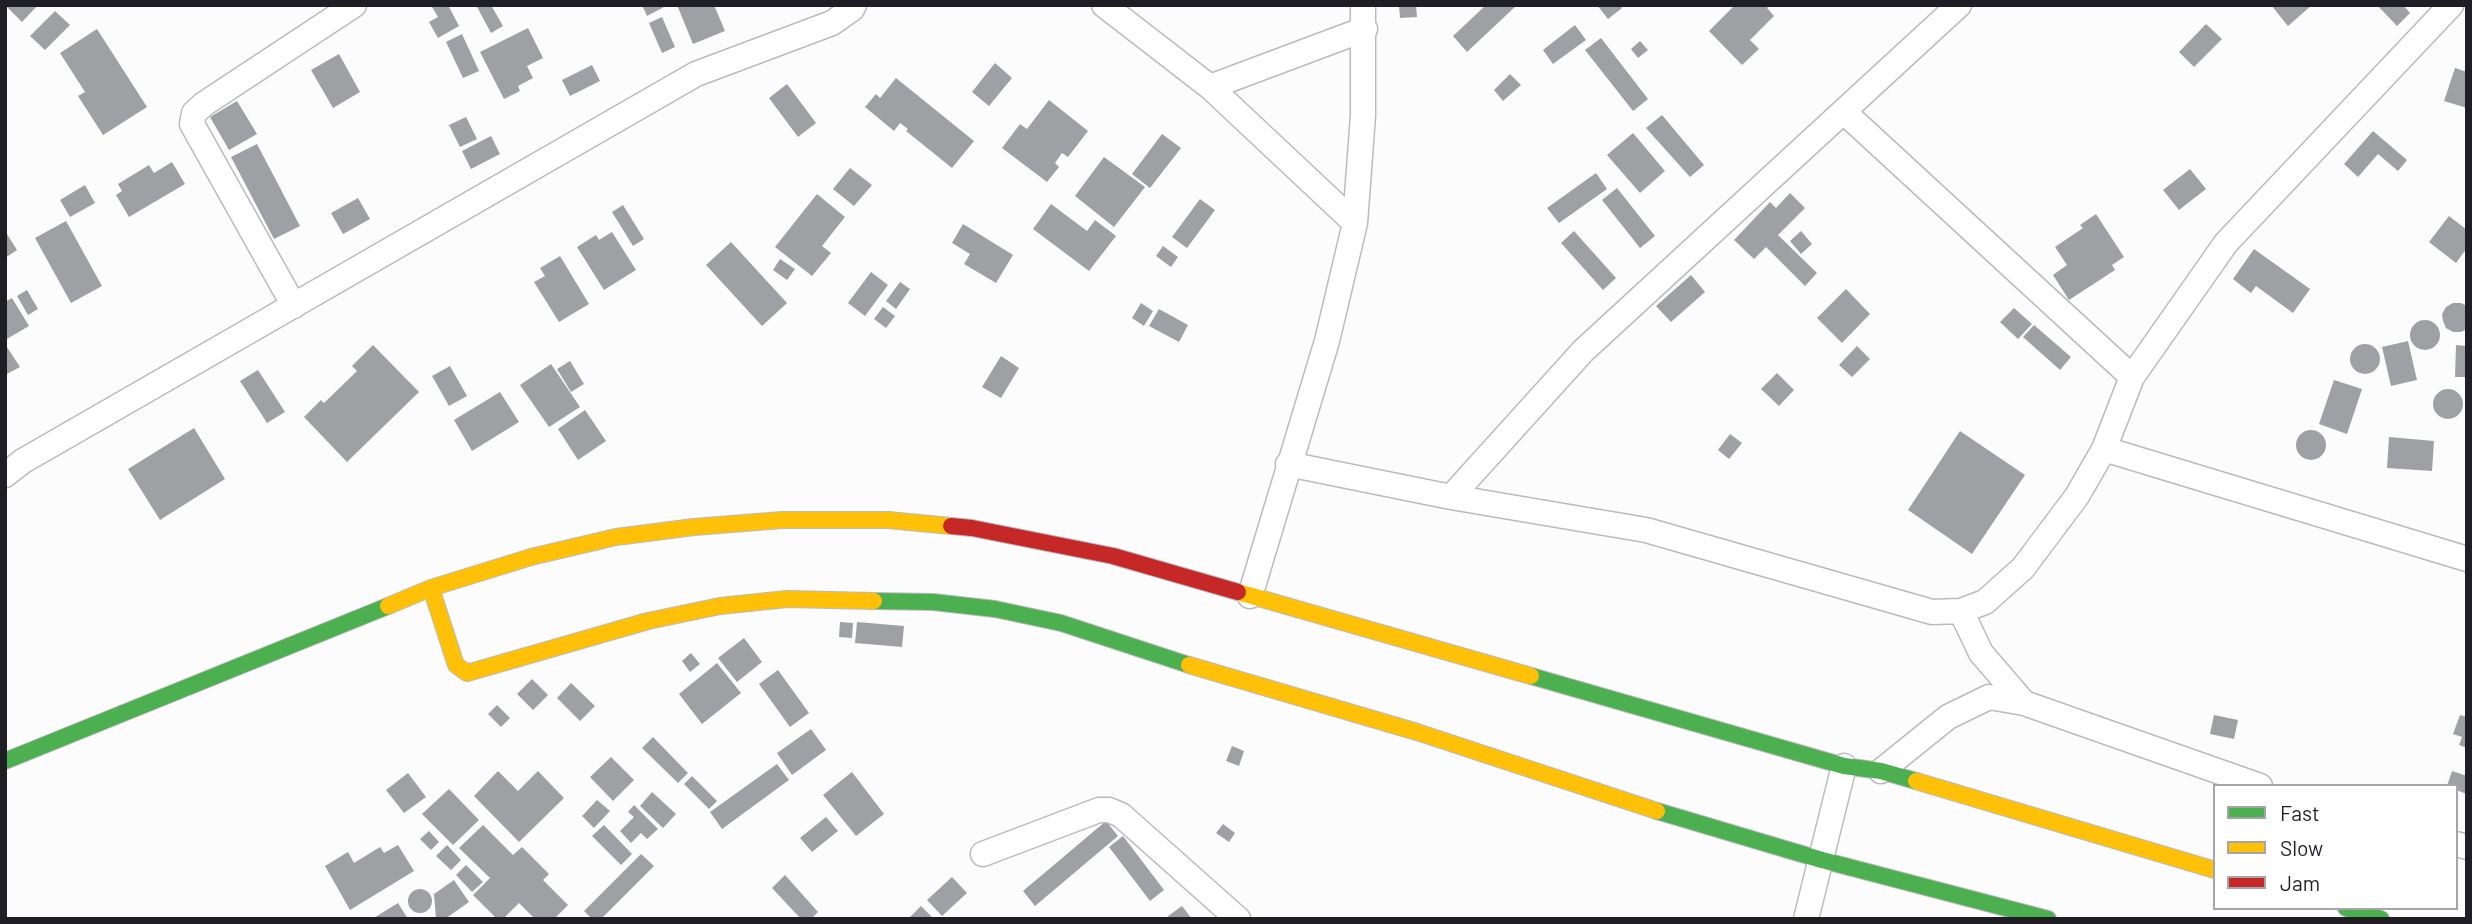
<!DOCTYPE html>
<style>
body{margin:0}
#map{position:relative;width:2472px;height:924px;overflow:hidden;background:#fcfcfd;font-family:Barlow,sans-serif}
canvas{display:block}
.frame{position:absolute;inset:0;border:7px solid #1f1e24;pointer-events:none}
.legend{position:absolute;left:2213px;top:784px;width:245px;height:126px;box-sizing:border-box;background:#fff;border:2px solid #a5a5a7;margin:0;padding:9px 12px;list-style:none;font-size:21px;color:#1f1e24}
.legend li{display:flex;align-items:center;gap:14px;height:35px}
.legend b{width:35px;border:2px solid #a5a5a7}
</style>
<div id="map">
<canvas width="2472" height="924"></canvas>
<div class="frame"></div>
<ul class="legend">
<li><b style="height:9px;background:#4caf50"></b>Fast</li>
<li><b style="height:9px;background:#ffc107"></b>Slow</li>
<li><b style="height:9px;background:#c62828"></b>Jam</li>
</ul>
</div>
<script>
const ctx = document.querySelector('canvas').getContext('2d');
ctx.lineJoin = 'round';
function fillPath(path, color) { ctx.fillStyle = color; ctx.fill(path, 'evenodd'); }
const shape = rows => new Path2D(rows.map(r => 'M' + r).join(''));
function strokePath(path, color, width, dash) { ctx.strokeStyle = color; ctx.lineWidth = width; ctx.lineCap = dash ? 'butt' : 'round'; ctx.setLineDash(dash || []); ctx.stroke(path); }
const building = shape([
 [5,5,38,5,22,22],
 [435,5,448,5,459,26,438,38,429,22,438,17,432,7],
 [476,5,491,5,503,26,491,33],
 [642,5,663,5,664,7,647,16],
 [677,5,714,5,725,31,693,44],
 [1399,5,1416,5,1417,17,1400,18],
 [1486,5,1517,5,1467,52,1453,36],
 [1597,5,1620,5,1622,8,1608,19],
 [1735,5,1770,5,1767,8,1774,16,1750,40,1759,49,1742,65,1709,31],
 [2271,5,2312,5,2288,26],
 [2377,5,2403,5,2410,13,2397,26],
 [55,11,70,25,45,50,30,36],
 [662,17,675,47,662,53,649,23],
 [2206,24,2222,39,2194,67,2179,52],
 [1575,25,1586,40,1553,64,1543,50],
 [528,28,543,58,527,66,533,78,518,86,520,91,504,99,480,52],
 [97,29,147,107,103,135,78,96,85,92,60,53],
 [462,34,479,71,463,78,446,42],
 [1601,38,1648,99,1633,111,1585,50],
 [1640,41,1648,50,1638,58,1631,49],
 [339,54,360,92,333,108,311,70],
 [995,63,1012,78,989,106,972,92],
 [592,65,600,81,570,96,562,80],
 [2455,68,2467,72,2467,108,2444,101],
 [1510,74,1521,85,1503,101,1494,90],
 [896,78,974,141,952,168,906,131,908,129,900,123,894,131,865,107,876,94,880,98],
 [787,84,816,123,798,137,769,98],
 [1049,100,1088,131,1068,157,1062,153,1055,163,1059,167,1047,182,1002,148,1020,124,1027,129],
 [237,101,257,134,229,150,210,117],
 [1662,115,1704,165,1690,177,1646,128],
 [466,117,477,139,460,147,449,125],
 [2373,131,2407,160,2398,171,2378,154,2358,177,2344,164],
 [1633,133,1665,171,1640,193,1607,155],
 [1162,134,1181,148,1150,188,1132,174],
 [491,136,500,154,471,169,462,151],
 [257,144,300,226,274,239,231,157],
 [1104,157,1145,187,1114,227,1075,196],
 [172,162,185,184,129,217,116,195,122,191,118,184,149,165,154,173],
 [850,168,872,185,854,206,833,189],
 [2190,169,2206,189,2179,210,2163,190],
 [1596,173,1607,189,1559,223,1547,208],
 [85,185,95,203,70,217,60,200],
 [1617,188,1655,236,1640,248,1602,200],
 [1790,193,1805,208,1778,235,1817,273,1805,286,1766,247,1754,259,1734,240,1770,202,1776,208],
 [817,194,845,217,822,246,831,253,812,276,775,247],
 [358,198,370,219,343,234,331,213],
 [1200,199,1215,210,1187,248,1172,237],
 [1051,204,1087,231,1095,220,1116,236,1089,271,1033,229],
 [623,205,644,239,633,246,612,212],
 [2096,214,2124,257,2112,265,2115,270,2069,300,2053,275,2067,265,2055,247,2083,228,2080,225],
 [2449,216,2467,230,2467,248,2456,263,2429,242],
 [66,221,102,286,71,303,35,238],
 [963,224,1013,255,996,283,964,264,970,254,952,243],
 [5,231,17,250,5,258],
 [1574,231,1616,278,1603,290,1561,243],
 [1801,231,1812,244,1801,254,1790,241],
 [612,232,636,270,604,290,577,247,596,235,599,240],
 [731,242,787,303,762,326,706,265],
 [1163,246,1178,257,1171,267,1156,256],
 [2254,249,2310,289,2293,313,2256,286,2251,293,2233,279],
 [560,256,589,304,559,322,534,282,545,276,540,268],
 [780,259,795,269,787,280,773,270],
 [871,272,888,285,865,316,848,303],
 [1691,275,1705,292,1671,322,1656,306],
 [900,282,910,289,896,309,886,301],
 [1846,289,1870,314,1842,343,1817,318],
 [27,290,38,309,28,315,17,296],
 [12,298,29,326,5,340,5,302],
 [1141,303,1153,311,1144,326,1132,318],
 [2453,303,2461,303,2467,306,2467,329,2461,332,2453,332,2446,328,2443,321,2442,314,2446,307],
 [883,307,895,316,886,328,874,319],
 [2014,308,2032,324,2018,339,2000,322],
 [1159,309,1188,325,1179,342,1149,326],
 '2410 335a15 15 0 1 1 30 0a15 15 0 1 1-30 0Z',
 [2034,325,2071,357,2060,370,2023,337],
 [2408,341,2417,380,2391,386,2382,347],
 [5,344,20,367,5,375],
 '2350 359a15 15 0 1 1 30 0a15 15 0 1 1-30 0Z',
 [373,345,419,392,347,462,304,417,321,400,324,403,357,371,352,366],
 [2456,345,2467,346,2467,377,2455,377],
 [1857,346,1870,359,1852,377,1839,365],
 [1001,356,1019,368,1001,398,982,387],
 [570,361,584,384,571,392,557,369],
 [551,364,580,407,549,427,520,385],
 [450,366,467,396,449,406,432,376],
 [258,370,285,412,267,423,240,381],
 [1777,373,1794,390,1779,406,1761,389],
 [2334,380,2362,389,2347,434,2319,424],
 '2433 404a15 15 0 1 1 30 0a15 15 0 1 1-30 0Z',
 [500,392,519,422,472,451,454,420],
 [585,410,606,441,578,460,558,429],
 [194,428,225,479,160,520,128,469],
 '2296 445a15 15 0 1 1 30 0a15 15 0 1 1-30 0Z',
 [1960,431,2025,475,1972,554,1908,510],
 [1730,434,1742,443,1729,459,1718,450],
 [2389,437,2434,441,2432,471,2387,468],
 [840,622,853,623,852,638,839,637],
 [857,622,904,626,902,647,855,643],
 [744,638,762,662,737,682,718,658],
 [691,653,700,664,690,672,682,661],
 [717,663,741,693,702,724,679,694],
 [778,670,809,713,790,727,759,684],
 [532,679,548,695,533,710,517,694],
 [571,683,595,706,580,721,557,698],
 [497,705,510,718,501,727,488,714],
 [2214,715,2238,720,2234,739,2210,734],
 [2460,715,2467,717,2467,748,2459,745,2462,737,2453,734],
 [811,729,826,750,792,775,777,753],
 [653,737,688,773,678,783,642,748],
 [1232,746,1244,751,1239,766,1226,761],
 [611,757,634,780,613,801,590,777],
 [777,764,789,780,722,829,710,812],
 [498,771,518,791,538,771,564,798,519,842,474,796],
 [2452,771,2467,776,2467,794,2456,790,2456,786,2447,786],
 [852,772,884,814,856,836,823,795],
 [408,773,426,797,404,813,386,790],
 [692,776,717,801,709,809,684,784],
 [449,789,479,820,453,845,422,814],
 [652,792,676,814,663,828,640,806],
 [597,800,610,811,594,828,582,816],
 [634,805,658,829,647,839,641,833,631,843,620,831,634,817,628,812],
 [826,817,838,831,812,852,800,838],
 [1106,821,1118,836,1035,906,1023,891],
 [1223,824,1235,833,1229,842,1216,833],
 [483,825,513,855,522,847,549,874,543,880,568,905,554,919,535,919,519,903,503,919,497,919,473,895,490,878,459,848],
 [604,825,632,854,621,865,592,836],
 [429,831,439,842,431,850,420,839],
 [1123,836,1164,890,1150,901,1109,847],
 [398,845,414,871,350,910,325,866,348,852,354,863,380,847,384,853],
 [447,845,461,860,451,870,436,856],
 [641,854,654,866,601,919,592,919,584,911],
 [466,865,483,882,472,892,456,875],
 [785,875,818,912,811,919,801,919,772,888],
 [952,877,967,893,942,916,927,900],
 [454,880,469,902,445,919,436,919,434,894],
 '408 901a12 12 0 1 1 24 0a12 12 0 1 1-24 0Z',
 [398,903,408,919,372,919],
 [921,906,934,919,908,919],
 [1182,906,1192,919,1170,919,1168,916]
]);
const street = shape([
 [1104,5,1210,87,1355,223],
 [1210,87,1365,29],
 [1844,112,2132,377],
 [294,306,192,124,194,113,204,104,354,5],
 [2104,449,2467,559],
 [1288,464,1451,497,1646,530,1932,612,1961,611,1985,602,2023,568,2077,496,2104,449,2132,377,2226,243,2451,5],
 [5,475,23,461,696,74,832,23,852,9,854,5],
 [1451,497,1583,351,1959,5],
 [1250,596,1327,341,1355,223,1363,115,1363,5],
 [1961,611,1981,653,2024,703],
 [1881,771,1948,717,1989,697,2024,703,2260,786],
 [2456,844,2467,847],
 [983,854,1099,810,1109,810,1121,815,1238,919],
 [1806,919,1844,766]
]);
const fast = shape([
 [874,601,933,602,995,609,1061,623,1189,665],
 [1531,676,1844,766,1881,771,1916,781],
 [5,761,388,606],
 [1657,811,1822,860,2048,919],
 [2346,908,2381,919]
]);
const slow = shape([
 [431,588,456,665,467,673,648,621,720,606,787,599,874,601],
 [1238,592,1531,676],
 [388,606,431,588,531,557,616,537,694,527,782,520,888,520,951,526],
 [1189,665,1417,732,1657,811],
 [1916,781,2215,870]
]);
const jam = shape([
 [951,526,972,528,1113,556,1238,592]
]);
fillPath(building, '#9ea0a3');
strokePath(street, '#bbbabd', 27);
strokePath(fast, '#bbbabd', 18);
strokePath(slow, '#bbbabd', 18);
strokePath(jam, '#bbbabd', 18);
strokePath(street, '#fff', 24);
strokePath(fast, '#4caf50', 16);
strokePath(slow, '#ffc107', 16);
strokePath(jam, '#c62828', 16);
</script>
